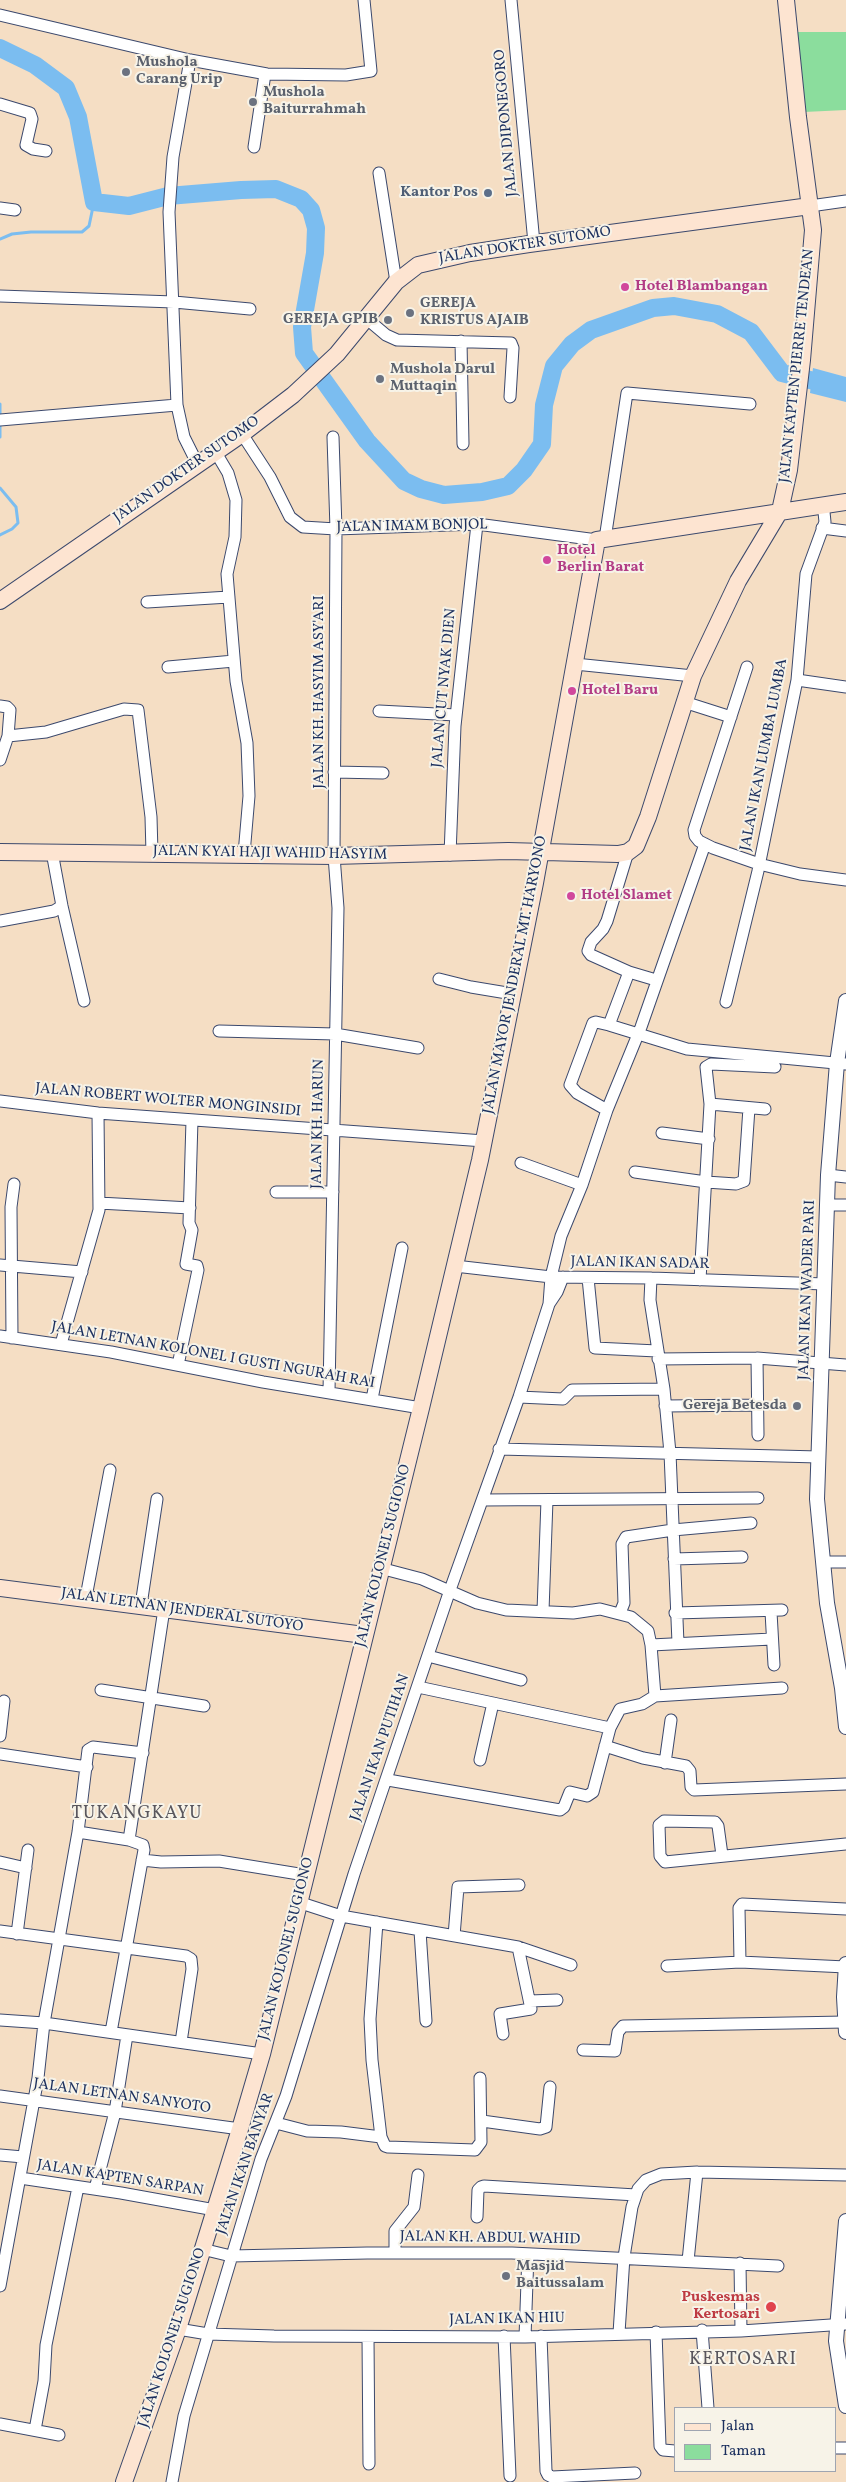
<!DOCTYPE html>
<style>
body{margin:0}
#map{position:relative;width:846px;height:2482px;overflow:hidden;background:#f5dec4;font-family:Vollkorn,serif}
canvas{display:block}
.legend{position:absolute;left:674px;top:2407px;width:162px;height:65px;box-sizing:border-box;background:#f7f3e8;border:1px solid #9fa5b1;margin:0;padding:6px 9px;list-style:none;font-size:15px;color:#1b2f5e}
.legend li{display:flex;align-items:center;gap:10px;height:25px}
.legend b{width:25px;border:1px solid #9fa5b1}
</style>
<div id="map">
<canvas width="846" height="2482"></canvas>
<ul class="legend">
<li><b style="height:6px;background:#fde4d1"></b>Jalan</li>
<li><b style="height:14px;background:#8bdd9d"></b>Taman</li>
</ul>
</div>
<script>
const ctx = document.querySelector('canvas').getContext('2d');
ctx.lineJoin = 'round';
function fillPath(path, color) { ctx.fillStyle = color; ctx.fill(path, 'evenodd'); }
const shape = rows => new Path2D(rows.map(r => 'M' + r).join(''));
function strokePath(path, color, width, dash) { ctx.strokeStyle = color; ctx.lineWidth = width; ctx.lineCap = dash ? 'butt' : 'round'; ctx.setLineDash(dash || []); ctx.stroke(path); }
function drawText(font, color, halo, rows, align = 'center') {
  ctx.font = font + ' Vollkorn,serif'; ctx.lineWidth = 4; ctx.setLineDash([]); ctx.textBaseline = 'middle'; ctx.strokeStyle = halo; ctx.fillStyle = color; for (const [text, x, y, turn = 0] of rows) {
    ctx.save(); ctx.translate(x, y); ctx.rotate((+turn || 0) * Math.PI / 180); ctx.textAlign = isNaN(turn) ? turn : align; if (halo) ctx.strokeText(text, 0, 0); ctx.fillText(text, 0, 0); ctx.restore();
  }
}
const green = shape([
 [795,32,846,32,846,110,804,112]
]);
const water = shape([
 [813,368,846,377,846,402,810,393]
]);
const stream = shape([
 [0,239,12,234,31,232,82,232,89,226,94,202],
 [0,404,0,437],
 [0,488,16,507,18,523,12,529,0,535]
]);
const river = shape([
 [0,48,35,65,66,88,78,117,94,202,129,206,168,196,241,190,276,189,301,199,311,210,316,228,315,253,302,327,304,353,367,441,404,481,421,489,444,495,482,492,508,486,524,470,542,444,544,405,554,366,572,344,591,330,653,308,674,306,717,314,751,332,782,373,846,389]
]);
const minor = shape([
 [511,0,534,243],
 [0,15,190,60,267,74,346,75,371,71,364,0],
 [190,60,173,157,169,212,177,405,184,437,197,463],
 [0,104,30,113,32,119,26,145,33,149,46,151],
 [254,147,265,74],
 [379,173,396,282],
 [810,206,846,201],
 [0,208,15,210],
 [0,296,174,302,250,309],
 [367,319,386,335,397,340,511,343,513,348,510,397],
 [461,341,463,444],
 [0,420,177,405],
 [242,434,270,477,290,517,303,527,336,529,477,524,597,540],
 [215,451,228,473,236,500,235,537,227,574,236,681,247,743,249,796,244,854],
 [822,528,846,531],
 [605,539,627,393,750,404],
 [147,602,229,597],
 [575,664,693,676],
 [168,667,234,661],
 [747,667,694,830,695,836,699,841,713,848,759,864,800,874,846,880],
 [797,680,846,687],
 [684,702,731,717],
 [0,706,7,707,10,710,8,736,46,732,124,709,138,710,151,817,152,853],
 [379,711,456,715],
 [0,760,8,736],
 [334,772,383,773],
 [52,852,62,906,84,1001],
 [628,852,607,921,603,929,591,942,588,951,591,955,629,972,656,980],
 [450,855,455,726,477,524],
 [0,921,54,911,62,906],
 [629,972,609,1025,687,1049,846,1064],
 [439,979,471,987,513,994],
 [726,1002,758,871,797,680,806,574,825,522,824,512,821,506],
 [219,1031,335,1034,418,1048],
 [0,1101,98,1113,484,1141],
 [710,1104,765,1109],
 [607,1110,577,1093,570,1085,593,1023,596,1022,609,1025],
 [662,1133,709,1139],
 [521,1163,582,1185],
 [635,1172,706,1182,736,1184,744,1181,749,1108],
 [828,1175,846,1177],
 [276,1192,333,1192],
 [99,1203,190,1208],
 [827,1205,846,1205],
 [0,1265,82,1272],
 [455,1266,551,1277,651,1278,825,1284],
 [588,1278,595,1348,657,1351],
 [651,1278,650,1300,664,1389,670,1453,678,1643],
 [700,1280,710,1104,706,1067,711,1064,775,1067],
 [549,1304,551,1277,561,1236,582,1185,607,1110,641,1027,705,844],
 [0,1336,111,1352,263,1382,421,1408],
 [12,1338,11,1207,14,1184],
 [61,1344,99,1210,98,1113],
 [757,1358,758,1435],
 [658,1359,757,1358,846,1365],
 [178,1365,198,1270,197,1266,186,1264,192,1230,189,1223,192,1120],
 [329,1392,338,908,334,856,336,529,333,437],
 [519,1397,563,1399,572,1390,664,1389],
 [372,1399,402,1248],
 [665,1406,758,1405],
 [499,1449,819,1457],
 [483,1500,758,1498],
 [674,1559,742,1557],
 [824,1562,846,1562],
 [380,1568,422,1579,477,1603,506,1610,573,1613,600,1609,631,1617,648,1631,651,1645,655,1696],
 [86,1597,110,1470],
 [141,1605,157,1499],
 [543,1611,547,1500],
 [771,1612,774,1665],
 [620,1613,624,1603,622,1544,626,1537,673,1530,751,1523],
 [675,1613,782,1610],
 [651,1645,772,1639],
 [428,1656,521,1680],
 [418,1687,610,1728],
 [101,1690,204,1706],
 [0,1736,4,1701],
 [605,1746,643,1758,686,1766,690,1771,691,1787,694,1790,846,1784],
 [0,1754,87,1767],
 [480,1760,493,1703],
 [665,1763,671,1720],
 [388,1780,560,1810,564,1807,570,1792,587,1796,593,1792,610,1728,620,1709,642,1704,655,1696,782,1688],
 [78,1832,129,1840,143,1845,144,1850,111,2032],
 [129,1840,164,1609],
 [722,1855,718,1826,715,1822,664,1821,659,1825,660,1856,665,1862,846,1844],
 [142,1860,161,1862,219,1861,305,1875],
 [0,1862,26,1868],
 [298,1902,341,1916,518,1947,531,2009,500,2014,503,2034],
 [377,1922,370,2019,372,2060,381,2137],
 [0,1931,186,1956,191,1959,192,1969,181,2042],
 [420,1931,426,2021],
 [17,1934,28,1850],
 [454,1936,458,1887,519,1885],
 [518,1947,571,1965],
 [740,1962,739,1908,742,1904,846,1909],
 [667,1966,740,1962,846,1967],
 [530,2001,557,2000],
 [0,2020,44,2023,262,2054],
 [583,2050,615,2051,618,2032,623,2026,845,2022],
 [0,2096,240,2129],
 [482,2121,540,2129,546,2127,550,2087],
 [276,2123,307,2131,341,2132,381,2137,385,2146,388,2147,475,2150,481,2142,480,2078],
 [0,2155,23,2157],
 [20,2178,121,2193,215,2210],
 [95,2189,115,2112,127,2035],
 [477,2217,478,2190,481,2187,484,2186,636,2195],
 [202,2249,231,2256,367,2253,512,2253,778,2266],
 [395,2253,395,2231,414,2207,418,2175],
 [688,2261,697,2172],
 [740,2263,741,2331],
 [0,2286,38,2078,44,2023,78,1832,88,1750,93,1747,143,1753],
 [178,2329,208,2334,274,2336,525,2337,741,2331,846,2324],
 [702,2330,708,2408],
 [656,2332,660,2446,663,2450,675,2451],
 [619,2333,624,2257,632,2207,638,2189,646,2180,661,2174,697,2172,846,2175],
 [504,2336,510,2476],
 [541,2336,546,2471,548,2475,552,2477,635,2473],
 [368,2337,369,2464],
 [525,2337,528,2254],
 [0,2424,59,2435],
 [35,2430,44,2381,46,2345,78,2187],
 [835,2448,846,2448],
 [172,2482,184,2416,261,2159,286,2096,354,1874,450,1590,519,1397,549,1304,557,1292,563,1277]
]);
const tertiary = shape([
 [846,1001,837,1063,828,1175,817,1499,827,1603,842,1688,846,1727],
 [846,1964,844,1997,846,2032],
 [846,2221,836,2341,846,2406]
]);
const secondary = shape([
 [0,601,242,434,293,395,337,354,396,282,418,265,470,253,529,244,810,206],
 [0,852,334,856,508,851,618,854,628,852,636,846,648,817,693,676,738,581,780,511,789,470,802,360,813,230,798,117,786,0],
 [0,1588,364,1635],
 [124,2482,178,2329,240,2129,262,2054,421,1408,480,1160,535,883,597,540,846,502]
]);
const markers = [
 [126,72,5,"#6b7280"],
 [253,102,5,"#6b7280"],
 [488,193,5,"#5c6f8a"],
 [625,287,5,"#d1479c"],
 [410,313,5,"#6b7280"],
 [388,320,5,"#6b7280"],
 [380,379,5,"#6b7280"],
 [547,560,5,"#d1479c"],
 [572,691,5,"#d1479c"],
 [571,896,5,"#d1479c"],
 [797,1406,5,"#6b7280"],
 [506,2276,5,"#6b7280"],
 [771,2307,6,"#e0444e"]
];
const worshipNames = [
 ["Mushola",136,63],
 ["Carang Urip",136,80],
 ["Mushola",263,93],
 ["Baiturrahmah",263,110],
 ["GEREJA",420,304],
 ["KRISTUS AJAIB",420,321],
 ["GEREJA GPIB",378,320,"right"],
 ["Mushola Darul",390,370],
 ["Muttaqin",390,387],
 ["Gereja Betesda",787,1406,"right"],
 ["Masjid",516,2267],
 ["Baitussalam",516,2284]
];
const streetNames = [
 ["JALAN DIPONEGORO",507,123,-95],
 ["JALAN DOKTER SUTOMO",525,246,-9],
 ["JALAN KAPTEN PIERRE TENDEAN",798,366,-84],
 ["JALAN DOKTER SUTOMO",187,470,-35],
 ["JALAN IMAM BONJOL",412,527,-1],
 ["JALAN CUT NYAK DIEN",445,688,-85],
 ["JALAN KH. HASYIM ASY'ARI",320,692,-90],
 ["JALAN IKAN LUMBA LUMBA",765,755,-79],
 ["JALAN KYAI HAJI WAHID HASYIM",270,854,1],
 ["JALAN MAYOR JENDERAL MT. HARYONO",516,975,-79],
 ["JALAN ROBERT WOLTER MONGINSIDI",168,1101,5],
 ["JALAN KH. HARUN",319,1124,-89],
 ["JALAN IKAN SADAR",640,1264,1],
 ["JALAN IKAN WADER PARI",808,1290,-88],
 ["JALAN LETNAN KOLONEL I GUSTI NGURAH RAI",213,1356,10],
 ["JALAN KOLONEL SUGIONO",384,1556,-76],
 ["JALAN LETNAN JENDERAL SUTOYO",182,1611,8],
 ["JALAN IKAN PUTIHAN",381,1748,-71],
 ["JALAN KOLONEL SUGIONO",287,1949,-76],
 ["JALAN LETNAN SANYOTO",122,2097,8],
 ["JALAN IKAN BANYAR",246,2164,-71],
 ["JALAN KAPTEN SARPAN",120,2179,9],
 ["JALAN KH. ABDUL WAHID",490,2239,1],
 ["JALAN IKAN HIU",507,2320,-1],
 ["JALAN KOLONEL SUGIONO",173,2338,-72]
];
const serviceNames = [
 ["Kantor Pos",478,193]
];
const hotelNames = [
 ["Hotel Blambangan",635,287],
 ["Hotel",557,551],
 ["Berlin Barat",557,568],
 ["Hotel Baru",582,691],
 ["Hotel Slamet",581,896]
];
const healthNames = [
 ["Puskesmas",760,2298],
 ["Kertosari",760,2315]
];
const quarterNames = [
 ["TUKANGKAYU",137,1815],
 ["KERTOSARI",743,2361]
];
fillPath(green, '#8bdd9d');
fillPath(water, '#7bbdf0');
strokePath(stream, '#7bbdf0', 3);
strokePath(river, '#7bbdf0', 18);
strokePath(minor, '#3c496d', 13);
strokePath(tertiary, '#3c496d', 16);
strokePath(secondary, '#3c496d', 18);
strokePath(minor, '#fff', 11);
strokePath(tertiary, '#fff', 14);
strokePath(secondary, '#fde4d1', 16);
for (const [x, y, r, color] of markers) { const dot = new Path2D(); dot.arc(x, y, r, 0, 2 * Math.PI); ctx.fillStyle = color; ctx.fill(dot); strokePath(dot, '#f7f3e8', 2); }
drawText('bold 15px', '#5b616d', '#f7f3e8', worshipNames, 'left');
drawText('15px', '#1b2f5e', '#f7f3e8', streetNames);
drawText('bold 15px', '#4e5e75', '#f7f3e8', serviceNames, 'right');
drawText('bold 15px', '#b23c85', '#f7f3e8', hotelNames, 'left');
drawText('bold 15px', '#be3a42', '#f7f3e8', healthNames, 'right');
ctx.letterSpacing = '1px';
drawText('18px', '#59565d', '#f7f3e8', quarterNames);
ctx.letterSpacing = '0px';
</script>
